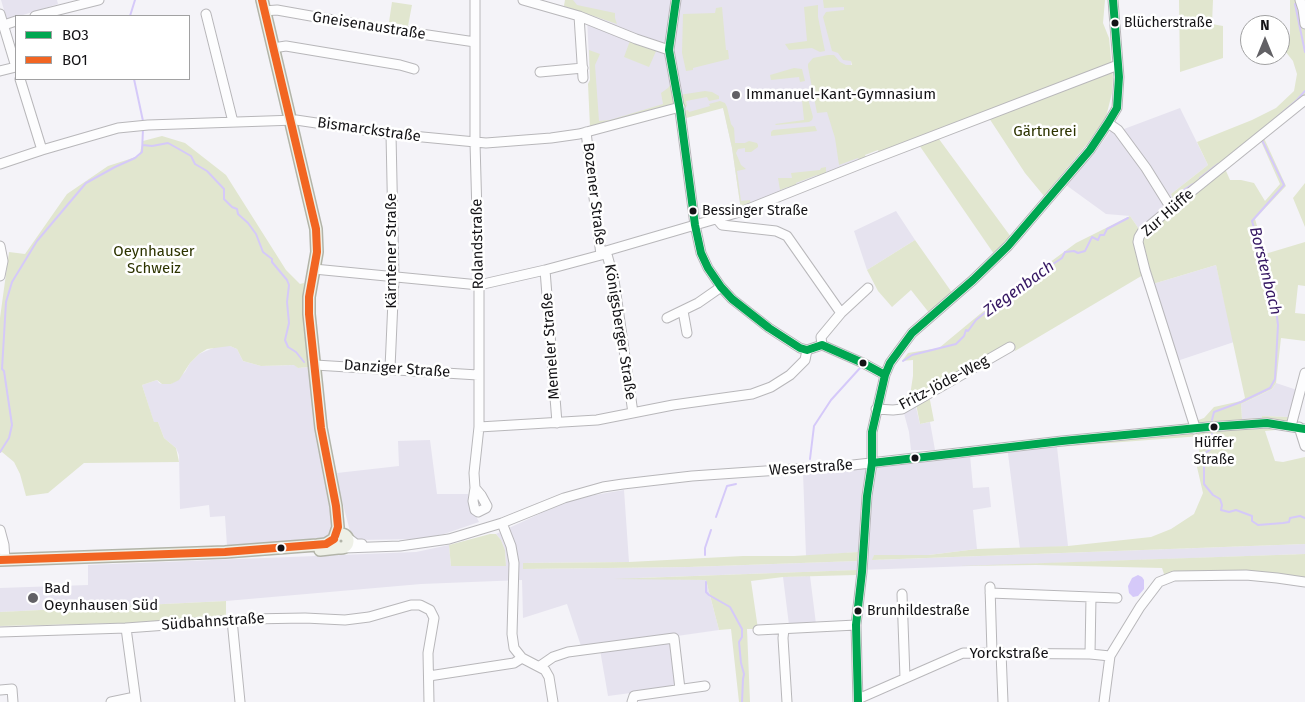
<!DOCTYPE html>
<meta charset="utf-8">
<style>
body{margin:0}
#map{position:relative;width:1305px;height:702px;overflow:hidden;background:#f4f3f8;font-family:"Fira Sans",sans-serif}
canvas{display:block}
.legend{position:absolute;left:15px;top:15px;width:175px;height:65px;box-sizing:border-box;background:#fff;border:1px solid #a1a1a2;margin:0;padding:6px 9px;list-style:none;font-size:15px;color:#141316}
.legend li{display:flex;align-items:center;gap:10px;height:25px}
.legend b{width:25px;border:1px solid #a1a1a2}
.north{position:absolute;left:1240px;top:15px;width:50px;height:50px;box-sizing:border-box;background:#fff;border:1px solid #a1a1a2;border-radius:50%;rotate:0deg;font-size:14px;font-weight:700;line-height:20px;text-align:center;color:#141316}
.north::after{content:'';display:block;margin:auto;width:18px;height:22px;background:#626165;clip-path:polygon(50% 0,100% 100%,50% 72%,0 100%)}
</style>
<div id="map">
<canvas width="1305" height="702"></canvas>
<ul class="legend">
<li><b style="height:6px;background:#00a651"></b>BO3</li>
<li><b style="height:6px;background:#f26522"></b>BO1</li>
</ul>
<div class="north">N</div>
</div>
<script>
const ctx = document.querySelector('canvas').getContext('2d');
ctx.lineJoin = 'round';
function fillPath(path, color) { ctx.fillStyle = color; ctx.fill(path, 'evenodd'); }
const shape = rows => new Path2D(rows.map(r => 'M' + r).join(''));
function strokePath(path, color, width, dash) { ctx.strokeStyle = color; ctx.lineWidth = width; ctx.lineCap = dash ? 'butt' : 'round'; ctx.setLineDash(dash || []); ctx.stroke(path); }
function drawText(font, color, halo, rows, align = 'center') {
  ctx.font = font + ' "Fira Sans",sans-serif'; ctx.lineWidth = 5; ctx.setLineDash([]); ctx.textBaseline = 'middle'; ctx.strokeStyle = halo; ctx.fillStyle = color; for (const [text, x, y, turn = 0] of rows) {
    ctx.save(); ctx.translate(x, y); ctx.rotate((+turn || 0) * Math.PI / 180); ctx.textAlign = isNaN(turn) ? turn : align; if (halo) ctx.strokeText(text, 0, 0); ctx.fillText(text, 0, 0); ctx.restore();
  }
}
const built = shape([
 [1,0,57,0,58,4,7,20],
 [565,0,843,0,858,116,861,162,741,210,732,148,723,107,686,118,682,105,599,125,588,84,590,80,587,18,564,11],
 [1180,108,1208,165,1171,194,1175,203,1141,232,1130,216,1106,214,1066,185,1096,151,1112,129,1120,126,1124,129],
 [896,211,915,240,867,270,854,231],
 [1216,265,1234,342,1171,363,1146,286],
 [218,346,230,346,237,349,243,361,261,366,295,365,298,368,309,367,317,438,333,527,330,535,322,540,227,546,225,516,210,517,209,505,180,509,179,455,176,448,164,438,158,422,154,423,142,385,157,380,159,383,162,384,171,384,185,372,190,363,199,354],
 [1276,383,1297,390,1288,417,1262,416,1262,418,1242,419,1241,404,1272,389],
 [914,399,920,424,930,422,935,450,911,450,909,432,902,406],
 [430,440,437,494,468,494,470,504,479,522,444,534,419,539,358,540,351,535,340,493,337,473,399,466,398,441],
 [1051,441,1057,447,1068,546,1020,549,1007,446],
 [970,455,973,488,989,487,991,507,973,510,977,549,929,555,874,555,873,560,1305,544,1305,554,637,578,706,580,719,630,670,637,676,687,608,696,599,644,581,646,567,604,523,618,522,580,421,584,226,601,0,612,0,588,88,585,88,565,416,552,449,545,451,566,506,566,505,550,501,540,496,534,563,503,589,496,624,490,629,562,524,563,523,569,689,567,857,561,858,552,806,556,803,472],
 [810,576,816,624,789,625,783,577]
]);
const green = shape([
 [565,0,573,0,577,5,615,13,615,18,617,24,564,6],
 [823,0,1105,0,1103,23,1109,38,1113,78,1112,93,1106,117,1087,144,1044,196,1025,173,987,115,936,135,1011,237,994,254,917,142,880,154,878,150,865,155,867,160,860,162,858,158,839,165,835,138,827,112,817,113,808,67,808,64,813,58,828,55,834,55,840,62,846,65,852,65,851,61,843,60,838,53,832,51,823,17,826,12,844,10,844,7,824,8],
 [1179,0,1213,0,1212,24,1223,26,1223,58,1180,72],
 [1290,0,1305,0,1305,97,1223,164,1230,180,1241,180,1254,183,1265,201,1280,184,1260,139,1263,136,1286,186,1255,219,1265,254,1305,242,1305,286,1298,285,1295,313,1305,314,1305,341,1281,338,1276,383,1272,389,1241,404,1242,419,1262,418,1262,416,1288,417,1286,429,1265,431,1275,461,1283,462,1305,457,1305,544,872,560,874,555,929,555,977,549,1068,546,1151,537,1171,529,1194,514,1203,493,1197,467,1201,436,1057,447,1051,441,1190,423,1204,418,1214,407,1241,401,1245,398,1216,265,1146,286,1143,275,1015,351,1014,348,929,395,934,421,920,424,915,399,909,402,913,376,913,360,902,361,908,353,939,348,980,314,1076,243,1130,216,1141,232,1175,203,1171,194,1208,165,1197,142,1252,120,1276,108,1294,91,1297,74,1293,61,1285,51,1280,48,1280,44,1290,40],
 [392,2,412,5,408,26,389,22],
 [818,5,818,17,825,51,820,52,812,48,789,50,785,44,807,41,804,7],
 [722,7,726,50,728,50,729,59,693,68,693,70,686,71,682,53,683,14,715,13,716,8],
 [631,38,657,49,649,67,624,57],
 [589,50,600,54,595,65,599,121,610,120,663,104,661,93,668,88,671,84,677,106,590,127,588,84,590,80],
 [794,68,802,69,805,81,800,82,799,77,771,80,770,75],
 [801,90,806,91,813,117,812,120,809,122,776,125,775,124,804,120],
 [705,91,712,92,719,96,719,99,709,101,707,97,686,101,687,106,683,108,679,95],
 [720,101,725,103,727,107,731,124,734,128,735,143,745,143,749,141,757,143,758,145,758,147,751,152,745,152,745,148,738,149,736,153,741,165,746,169,737,171,741,201,750,200,751,206,741,210,732,148,723,108,686,118,684,111,688,110,689,112,710,106,709,104],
 [815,126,817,131,771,136,771,132,773,130],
 [162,136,185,143,226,175,286,270,300,284,304,283,303,323,309,367,298,368,294,365,261,366,243,361,237,349,230,346,207,349,199,354,190,363,179,380,171,384,162,384,157,380,142,385,154,422,158,422,164,438,176,448,179,462,84,463,48,493,26,496,20,474,14,462,2,452,0,453,0,318,9,252,25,254,67,194,108,166,139,156,143,141],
 [826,167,826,174,819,178,817,175,796,183,797,187,790,190,788,187,780,190,778,178,792,178,791,173,820,170,821,168],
 [1305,183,1305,227,1293,198],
 [915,240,953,294,930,314,911,290,892,307,878,291,867,270],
 [490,534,496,534,501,540,505,550,506,566,451,566,449,545],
 [858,552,857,561,689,567,523,569,523,563,629,562,743,556,794,556],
 [1305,554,1305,583,1263,578,1166,580,1162,568,1036,565,958,566],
 [857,570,856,575,783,577,751,581,758,629,747,629,750,702,739,702,731,629,719,630,706,580,613,579],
 [226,601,226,618,126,623,0,626,0,612]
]);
const water = shape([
 [1138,575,1142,577,1144,580,1144,589,1138,596,1133,597,1129,593,1128,586,1132,578]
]);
const stream = shape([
 [1298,2,1295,4,1305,52],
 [130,16,135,0],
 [134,79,143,121],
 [1268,125,1297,100,1305,91],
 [143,145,152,146,168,143,177,148,191,156,195,164,207,171,224,189,224,199,232,207,237,209,238,214,248,223,256,234,263,252,272,259,272,262,287,280,289,285,287,302,289,323,285,340,288,347,296,352,304,362],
 [1200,178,1218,164],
 [1172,201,1182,191,1193,184],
 [903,361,912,355,956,344,964,336,966,330,968,331,976,320,996,304,1004,303,1006,298,1013,295,1014,291,1022,287,1023,284,1029,283,1038,277,1040,272,1048,269,1050,266,1062,258,1065,252,1074,251,1078,253,1085,251,1092,237,1098,240,1100,235,1104,235,1107,229,1128,218],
 [1212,420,1214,412,1241,402,1270,388,1275,379,1278,325,1274,294,1252,221,1284,185,1261,138],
 [1212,434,1212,443,1215,446,1204,454,1204,484,1213,495,1220,499,1222,505,1221,510,1229,512,1236,510,1252,516,1252,521,1258,525,1283,523,1289,522,1290,518,1300,516,1305,518],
 [0,452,9,438,12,425,4,371,2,369,6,302,12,282,37,241,86,183,115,167,135,158,142,152,143,129],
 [810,459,814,426,831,400,860,368],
 [716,517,727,486,736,484],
 [705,555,705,548,711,530],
 [706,582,706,592,709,595,730,607,742,629,742,637,739,642,741,663,744,674,743,679,742,702]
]);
const minor = shape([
 [475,0,475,143,479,285,479,427,474,473,475,488,473,501,475,510,478,512,486,508,487,506,481,495,475,488],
 [523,0,579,16,636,39,669,50],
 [676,0,669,50,680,111,695,225,701,253,708,268,721,287,732,299,769,328,800,348,807,350,822,345,863,363,885,375],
 [1300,0,1303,9,1305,24],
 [264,11,277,10,367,26,475,42],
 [0,14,16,67],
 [206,14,233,122],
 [35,16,99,0],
 [579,16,583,78],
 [4,25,16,21],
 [273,48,286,46,400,65,414,69],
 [0,71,16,67],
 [540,72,583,68],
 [20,79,42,150],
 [1108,123,1118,130,1146,168,1171,208],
 [586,132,601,255],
 [0,164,42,150,118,128,148,125,296,120,391,134,486,143,551,138,579,134,680,107],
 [717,219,722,225,776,231,787,236,841,313],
 [0,246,3,261,0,276],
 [606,251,614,280,633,413],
 [314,269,479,285,545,270,601,255,606,251,743,211,868,161,1118,65],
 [545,270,557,423],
 [683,311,687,333],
 [667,318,698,303,721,287],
 [822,345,821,337,841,313,868,288],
 [315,365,478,375],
 [390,368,394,278,391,134],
 [876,409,893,410,902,409,1010,347],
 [1291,426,1305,373],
 [479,427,597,420,673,405,752,394,771,387,790,375,805,360,807,350],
 [1299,427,1305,446],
 [1194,429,1194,424,1145,270,1138,242,1139,237,1142,232,1171,208,1305,100],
 [502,523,511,546,514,563,512,634,514,648,522,658,545,670,549,677,553,702],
 [0,530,4,545,5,560],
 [348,538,356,544,362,544],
 [344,548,400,546,449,539,502,523,564,498,603,487,623,484,692,476,853,465,1062,441,1208,427,1267,423,1305,429],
 [990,587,992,652],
 [990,593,1117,598],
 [902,594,905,678],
 [232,620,240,702],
 [126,628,136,702],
 [784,629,783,638,787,702],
 [758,630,856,625],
 [0,632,126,628,249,619,305,618,345,620,369,617,411,605,420,605,430,610,434,618,428,653,429,702],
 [1001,652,1003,702],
 [1090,654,1091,597],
 [540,666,553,657,568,652,674,638,680,689],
 [429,676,514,663,522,658],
 [0,690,12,689,13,702],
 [858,699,963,653,1090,654,1110,656],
 [111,702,135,697],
 [632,702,634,696,705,686],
 [858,702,856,625,862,572,867,496,872,463,872,432,885,375,890,363,912,333,973,280,1008,246,1090,150,1108,123,1117,108,1119,77,1113,0],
 [1104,702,1110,656,1140,607,1159,582,1174,576,1246,575,1277,578,1305,582]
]);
const major = shape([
 [262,0,316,229,317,252,309,297,309,314,321,428,336,506,338,527,335,536],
 '334 541a7 7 0 1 1 14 0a7 7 0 1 1-14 0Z',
 [320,550,338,548],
 [0,560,225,552,317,545,326,544,334,539]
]);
const bus1 = shape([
 [676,0,669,50,680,111,695,225,701,253,708,268,721,287,732,299,769,328,800,348,807,350,822,345,863,363,885,375],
 [872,463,1062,441,1208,427,1267,423,1305,429],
 [858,702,856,625,862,572,867,496,872,463,872,432,885,375,890,363,912,333,973,280,1008,246,1090,150,1108,123,1117,108,1119,77,1113,0]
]);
const bus2 = shape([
 [262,0,316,229,317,252,309,297,309,314,321,428,336,506,338,527,335,536],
 [0,560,225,552,326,544,334,539]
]);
const markers = [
 [1115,23,4.5,"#141316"],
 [736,95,5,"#626165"],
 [693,211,4.5,"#141316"],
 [863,363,4.5,"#141316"],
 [1214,427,4.5,"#141316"],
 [915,458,4.5,"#141316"],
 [281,548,4.5,"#141316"],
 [33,598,6,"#626165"],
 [858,611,4.5,"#141316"]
];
const busNames = [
 ["Blücherstraße",1124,23],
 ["Bessinger Straße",702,211],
 ["Hüffer",1214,443,"center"],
 ["Straße",1214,460,"center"],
 ["Brunhildestraße",867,611]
];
const streetNames = [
 ["Gneisenaustraße",369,26,9],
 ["Bismarckstraße",369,130,8],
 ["Bozener Straße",594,194,83],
 ["Zur Hüffe",1168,213,-41],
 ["Rolandstraße",478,244,-91],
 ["Kärntener Straße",392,251,-90],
 ["Königsberger Straße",620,332,81],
 ["Memeler Straße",551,346,-94],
 ["Danziger Straße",397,369,4],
 ["Fritz-Jöde-Weg",944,383,-28],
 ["Weserstraße",811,468,-4],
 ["Südbahnstraße",213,622,-4],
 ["Yorckstraße",1009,654]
];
const poiNames = [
 ["Immanuel-Kant-Gymnasium",746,95],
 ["Bad",44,589],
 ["Oeynhausen Süd",44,606]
];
const parkNames = [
 ["Gärtnerei",1045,132],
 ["Oeynhauser",154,252],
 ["Schweiz",154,269]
];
const waterNames = [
 ["Borstenbach",1265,271,76],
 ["Ziegenbach",1019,289,-36]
];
fillPath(built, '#e6e3ef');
fillPath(green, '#e1e6cf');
fillPath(water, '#d5c9f9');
strokePath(stream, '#d5c9f9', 2);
strokePath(minor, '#b8b7ba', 11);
strokePath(major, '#b2b4a8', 14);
strokePath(minor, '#fdfdfe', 9);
strokePath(major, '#eef0e7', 11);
strokePath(bus1, '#00a651', 8);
strokePath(bus2, '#f26522', 8);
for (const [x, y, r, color] of markers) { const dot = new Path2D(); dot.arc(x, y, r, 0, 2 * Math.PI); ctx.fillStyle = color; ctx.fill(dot); strokePath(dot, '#fff', 2); }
drawText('14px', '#141316', '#fff', busNames, 'left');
drawText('15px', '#141316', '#fff', streetNames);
drawText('15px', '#141316', '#fff', poiNames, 'left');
drawText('15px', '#2d3400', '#fff', parkNames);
drawText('italic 16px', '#351762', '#fff', waterNames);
</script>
